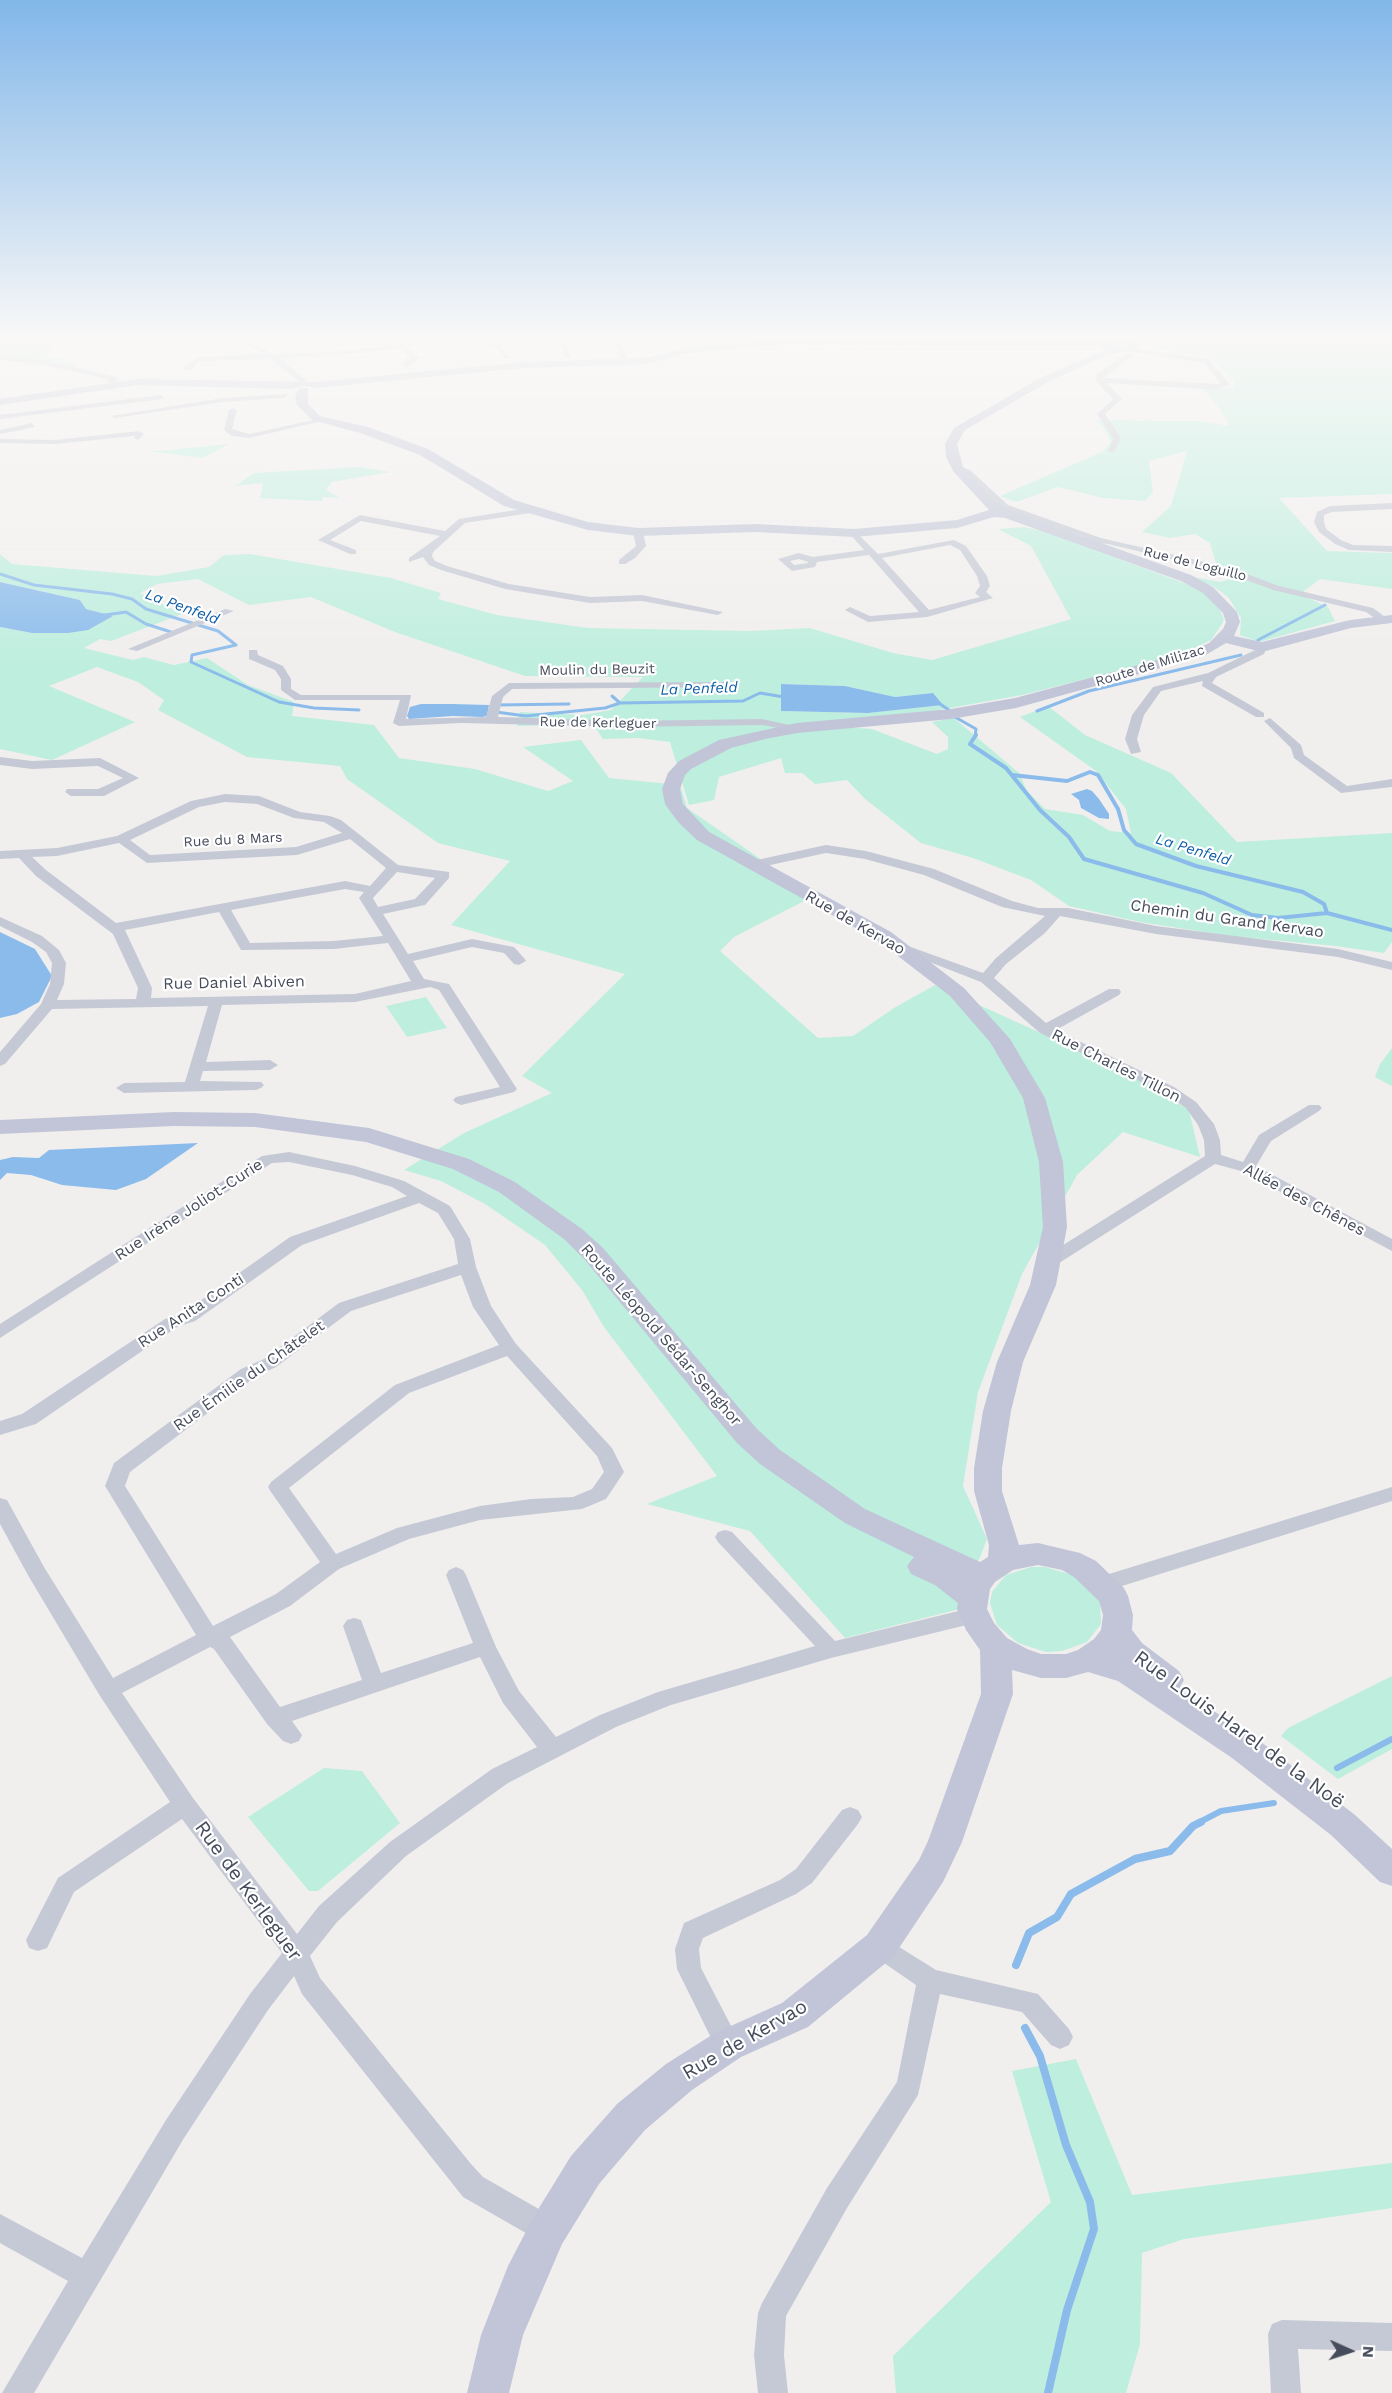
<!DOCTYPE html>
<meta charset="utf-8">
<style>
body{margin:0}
#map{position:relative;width:1392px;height:2393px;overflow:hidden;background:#f1efee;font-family:"Work Sans",sans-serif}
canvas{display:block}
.north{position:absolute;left:1320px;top:2321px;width:60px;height:60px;-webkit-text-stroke:4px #fff;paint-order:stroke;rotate:93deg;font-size:16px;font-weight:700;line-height:24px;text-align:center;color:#464c5b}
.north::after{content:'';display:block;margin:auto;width:21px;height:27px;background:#464c5b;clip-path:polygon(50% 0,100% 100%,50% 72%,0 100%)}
</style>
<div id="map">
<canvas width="1392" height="2393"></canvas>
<div class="north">N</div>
</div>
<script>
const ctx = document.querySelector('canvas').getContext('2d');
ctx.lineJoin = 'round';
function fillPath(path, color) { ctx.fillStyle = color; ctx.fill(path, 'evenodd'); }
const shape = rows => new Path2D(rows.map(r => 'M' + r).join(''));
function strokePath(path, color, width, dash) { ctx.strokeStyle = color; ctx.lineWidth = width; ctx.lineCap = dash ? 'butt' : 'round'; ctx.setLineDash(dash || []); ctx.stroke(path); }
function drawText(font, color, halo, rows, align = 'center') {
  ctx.font = font + ' "Work Sans",sans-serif'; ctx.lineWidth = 4.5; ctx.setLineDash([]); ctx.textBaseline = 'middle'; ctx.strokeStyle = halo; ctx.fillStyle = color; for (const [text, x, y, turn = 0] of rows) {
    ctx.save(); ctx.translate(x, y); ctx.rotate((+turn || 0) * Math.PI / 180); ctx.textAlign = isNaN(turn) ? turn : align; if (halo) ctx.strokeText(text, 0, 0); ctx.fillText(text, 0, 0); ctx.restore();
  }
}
const green = shape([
 [0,340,83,340,54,345,47,355,76,364,75,367,0,357],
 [1187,340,1392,340,1392,494,1279,498,1327,551,1392,553,1392,589,1320,579,1303,592,1297,593,1328,607,1335,621,1259,642,1240,635,1241,618,1229,598,1213,586,1187,576,1221,582,1246,573,1216,564,1210,543,1195,534,1170,538,1142,532,1171,506,1187,451,1149,461,1153,492,1145,501,1103,498,1058,487,1016,502,1000,496,1102,452,1111,442,1106,431,1097,420,1200,421,1229,426,1225,416,1205,390,1233,388,1234,381,1213,359,1143,345],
 [229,444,202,458,149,451,170,450],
 [359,467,390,472,332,482,326,490,340,498,323,497,322,501,260,498,263,483,235,486,254,473],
 [1024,527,1047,532,1200,589,1219,608,1224,619,1222,624,1211,640,1181,655,1022,695,844,727,872,729,937,754,948,749,948,737,932,722,954,718,1019,773,1027,791,1045,809,1083,815,1110,831,1131,833,1126,809,1096,771,1020,717,1048,706,1085,735,1171,773,1237,842,1392,833,1392,942,1384,953,1336,946,1230,936,1140,922,1069,906,1031,880,973,858,921,843,864,798,847,780,815,784,802,773,785,773,781,758,719,777,714,800,689,805,670,742,638,738,603,739,593,724,517,726,520,712,583,715,611,710,643,677,525,676,395,632,311,597,249,605,198,579,157,584,140,593,182,614,111,641,100,639,84,648,133,660,144,657,174,665,207,658,248,685,294,702,292,716,374,725,399,758,475,769,548,791,573,781,523,747,581,740,609,778,680,785,687,808,772,867,806,900,734,937,720,951,818,1038,853,1036,894,1008,935,985,1129,1073,1189,1110,1200,1157,1123,1132,1077,1175,1022,1274,978,1392,963,1486,987,1539,960,1609,845,1638,750,1531,647,1504,717,1476,604,1327,582,1290,545,1245,485,1204,441,1181,404,1170,464,1133,552,1093,522,1076,625,974,451,925,510,861,438,843,347,779,340,766,247,757,158,710,164,700,138,682,97,667,49,686,135,722,52,760,0,749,0,627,32,633,111,616,86,609,80,600,0,582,0,554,12,564,156,576,209,567,224,555,250,554,391,578,441,593,438,599,497,615,588,628,750,631,810,628,893,653,932,660,1071,619,1031,546,998,529],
 [782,684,845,686,895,697,933,693,943,705,868,713,782,711],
 [426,997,447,1028,407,1037,386,1006],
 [1392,1048,1392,1086,1375,1077,1380,1064],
 [1031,1567,1045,1567,1073,1575,1094,1592,1100,1602,1101,1624,1087,1642,1062,1651,1046,1652,1018,1643,997,1625,990,1603,992,1592,1006,1575],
 [1392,1676,1392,1749,1338,1779,1281,1736,1288,1728],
 [324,1768,362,1771,400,1823,318,1891,309,1891,248,1817],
 [1076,2059,1132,2195,1392,2163,1392,2208,1184,2239,1142,2253,1140,2344,1126,2393,896,2393,893,2356,1051,2202,1012,2071]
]);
const water = shape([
 [0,582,80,600,86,609,113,616,88,630,68,633,32,633,0,627],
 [781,684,845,686,895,697,933,693,943,705,868,713,781,711],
 [421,704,452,704,489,705,487,716,482,717,453,716,409,719,407,716,410,707],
 [1087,789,1092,791,1099,799,1109,814,1109,819,1099,818,1081,808,1079,800,1071,794],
 [0,932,35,949,52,976,39,1002,17,1014,0,1018],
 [198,1143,146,1179,116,1190,62,1185,31,1175,7,1173,0,1180,0,1160,13,1157,39,1158,49,1150]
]);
const streamFar3 = shape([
 [0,574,34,585,112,594,132,599,146,609,218,631,236,645,192,655,191,662,279,702,314,708,359,710],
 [98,616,126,612,146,624,171,632],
 [1258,640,1325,605],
 [612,696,620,703],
 [937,702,949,710],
 [496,705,569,704],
 [1037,711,1089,691,1241,655],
 [496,712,526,716,605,708,620,703,743,701,760,693,784,697],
 [955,717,976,729,975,737]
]);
const streamFar2 = shape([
 [976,735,970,744,1006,768,1040,810,1069,837,1084,859,1203,893,1252,915,1278,918,1327,913,1392,930],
 [1012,775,1067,781,1090,772,1098,775,1118,809,1124,830,1136,844,1196,866,1303,892,1324,904,1327,913]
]);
const streamFar1 = shape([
 [1337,1768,1392,1739],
 [1198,1823,1221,1811,1274,1803]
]);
const stream = shape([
 [1016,1965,1029,1933,1057,1917,1071,1894,1135,1859,1170,1851,1193,1826,1201,1822],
 [1025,2028,1040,2056,1066,2145,1090,2202,1094,2229,1067,2310,1048,2393]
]);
const street = shape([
 [240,340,248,340,273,354,334,352,432,340,407,347,419,358,407,368,402,363,410,358,400,348,334,356,280,358,307,381,304,385,271,359,199,361,190,371,183,369,197,357,263,354,240,340],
 [489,340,496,340,510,358,504,358,489,340],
 [559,340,565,340,571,357,565,357,559,340],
 [614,340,621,340,629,364,622,362,614,340],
 [1127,347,1209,359,1230,385,1217,390,1106,383,1122,399,1105,414,1121,438,1114,452,1108,452,1113,438,1097,414,1113,399,1095,380,1097,374,1127,353,1134,355,1103,378,1221,384,1204,363,1124,351,1127,347],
 [0,356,45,361,109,375,116,377,118,384,111,386,107,379,45,365,0,360,0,356],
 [288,394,285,398,223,402,115,418,111,416,223,398,288,394],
 [161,395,164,399,0,419,0,415,161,395],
 [233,408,237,410,232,429,249,434,323,418,327,420,249,438,232,436,224,430,229,410,233,408],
 [32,423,35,427,0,434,0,430,32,423],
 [140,431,144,434,138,440,134,438,135,436,55,444,0,443,0,439,55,440,140,431],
 [957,465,970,470,1008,505,1101,538,1231,568,1279,586,1373,608,1388,619,1379,621,1366,612,1273,590,1225,572,1108,544,1081,542,1081,538,1085,537,1002,509,964,474,954,470,957,465],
 [1392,503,1392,509,1332,512,1324,515,1324,522,1326,529,1341,540,1353,545,1392,546,1392,552,1349,550,1335,544,1319,532,1314,522,1317,512,1330,506,1392,503],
 [528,508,533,511,531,513,465,523,433,552,432,556,435,561,447,566,509,584,590,597,642,595,723,612,718,615,642,601,590,603,505,589,441,570,429,565,423,557,409,562,409,558,440,536,361,521,330,540,356,550,356,554,350,554,318,540,360,515,445,531,459,519,528,508],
 [638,529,643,532,646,546,635,558,625,564,619,564,619,560,636,546,633,532,638,529],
 [854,530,878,554,954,540,966,546,987,576,990,586,986,592,993,598,927,617,868,622,845,610,850,607,870,616,919,612,869,555,817,562,815,567,792,571,778,559,799,553,813,557,864,550,849,533,854,530],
 [950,545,960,550,977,576,980,586,975,593,980,597,929,610,882,558,950,545],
 [799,559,808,562,808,563,794,565,790,561,799,559],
 [225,609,234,611,137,651,128,649,225,609],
 [1262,644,1267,647,1264,654,1216,677,1212,683,1264,713,1264,717,1256,717,1202,686,1203,681,1161,691,1144,715,1137,739,1141,752,1131,754,1125,739,1132,715,1153,687,1208,673,1255,650,1262,644],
 [249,650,257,650,258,655,283,666,291,679,291,689,301,695,411,695,406,719,486,717,492,696,509,683,726,682,730,683,730,687,512,689,503,697,498,717,626,721,762,719,803,728,797,731,762,725,626,727,461,723,399,726,393,723,400,700,295,700,281,690,281,679,275,670,249,659,249,650],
 [1270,718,1301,745,1304,755,1347,786,1392,779,1392,787,1341,793,1294,758,1291,748,1264,721,1270,718],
 [0,757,32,761,100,758,139,778,104,796,71,796,65,792,67,789,98,789,123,778,98,766,32,769,0,765,0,757],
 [225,794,259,796,300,812,330,816,341,820,398,865,449,872,449,878,425,905,383,914,408,954,472,939,514,947,524,958,526,961,519,965,514,964,504,953,472,947,413,961,424,979,449,984,517,1089,514,1092,461,1105,456,1103,453,1100,456,1097,500,1087,439,990,430,987,355,1002,222,1005,206,1062,270,1060,278,1065,270,1070,203,1071,200,1081,261,1082,264,1085,261,1088,256,1090,124,1093,116,1088,124,1083,185,1082,208,1006,52,1009,5,1064,0,1066,0,1052,41,1004,50,984,52,963,46,952,32,942,0,926,0,917,42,936,59,950,66,963,64,984,57,1000,136,999,138,988,113,934,36,876,19,858,0,859,0,851,57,848,117,836,191,801,225,794],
 [225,802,257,804,294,818,324,822,342,833,296,847,150,855,130,840,199,807,225,802],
 [350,839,386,868,370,886,345,881,116,923,46,870,32,857,57,856,119,843,147,863,297,855,350,839],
 [397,872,435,878,415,899,378,907,373,898,397,872],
 [345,889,364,892,359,898,383,936,334,941,250,943,231,910,345,889],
 [219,912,241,950,334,949,388,943,411,981,355,994,151,998,152,988,125,930,219,912],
 [826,845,866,851,934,869,1012,901,1038,908,1068,908,1156,926,1338,949,1392,962,1392,970,1338,957,1156,934,1060,916,1045,933,1006,964,994,978,1046,1023,1109,989,1119,989,1121,992,1119,995,1056,1030,1174,1087,1196,1102,1214,1124,1220,1140,1221,1155,1243,1162,1259,1135,1309,1105,1319,1105,1322,1108,1319,1111,1271,1141,1256,1166,1392,1239,1392,1251,1241,1171,1215,1164,1056,1265,1044,1265,1041,1261,1044,1257,1205,1156,1204,1140,1198,1125,1186,1108,1164,1093,1040,1033,981,982,896,949,903,945,908,946,983,973,996,958,1045,916,1002,907,924,875,865,859,826,853,752,869,746,865,752,861,826,845],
 [289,1152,355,1166,404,1181,450,1206,470,1239,476,1267,491,1306,516,1344,612,1448,624,1472,606,1499,582,1509,480,1520,409,1539,339,1569,290,1606,230,1637,280,1707,362,1680,343,1626,347,1620,354,1618,361,1620,381,1673,473,1643,446,1575,449,1570,456,1567,463,1570,466,1575,496,1647,519,1691,556,1737,600,1715,658,1692,815,1646,718,1542,715,1537,718,1532,725,1530,732,1532,835,1641,975,1607,982,1609,986,1615,982,1621,975,1623,831,1658,671,1705,616,1727,508,1783,406,1856,337,1922,310,1956,320,1978,471,2164,483,2177,558,2220,562,2230,558,2240,548,2244,538,2240,463,2197,302,1994,294,1976,268,2010,184,2138,34,2393,2,2393,68,2281,0,2243,0,2214,82,2258,166,2120,250,1994,282,1953,182,1819,74,1892,47,1948,38,1951,29,1948,26,1940,58,1878,170,1802,100,1696,29,1577,0,1524,0,1498,7,1500,44,1567,113,1678,196,1635,105,1486,114,1463,241,1369,264,1359,339,1303,458,1264,454,1239,438,1213,419,1203,302,1245,195,1321,177,1327,36,1424,0,1435,0,1421,22,1414,165,1319,183,1313,290,1237,407,1196,392,1187,352,1175,289,1162,272,1163,0,1338,0,1324,262,1156,289,1152],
 [461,1275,473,1307,499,1345,395,1385,271,1482,268,1487,271,1492,320,1562,276,1594,213,1626,125,1486,130,1472,255,1377,276,1367,351,1311,461,1275],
 [507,1356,597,1456,604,1472,592,1489,573,1497,531,1499,480,1506,397,1528,336,1554,289,1488,409,1393,507,1356],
 [210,1647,214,1649,267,1724,283,1741,291,1744,299,1741,302,1735,292,1721,480,1657,503,1703,537,1747,492,1769,390,1842,319,1906,297,1934,193,1798,122,1693,210,1647],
 [1392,1487,1392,1501,1103,1592,1096,1590,1093,1584,1096,1578,1392,1487],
 [850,1807,858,1810,862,1817,858,1824,812,1883,796,1894,703,1938,699,1949,701,1968,741,2045,737,2054,728,2057,719,2054,677,1969,675,1949,684,1923,780,1880,796,1869,842,1810,850,1807],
 [880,1935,936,1970,1038,1994,1069,2029,1073,2037,1069,2045,1060,2049,1051,2045,1022,2012,940,1994,918,2095,847,2208,786,2316,784,2355,788,2393,758,2393,754,2355,758,2313,762,2303,827,2188,897,2082,916,1985,871,1954,868,1946,871,1938,880,1935],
 [1282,2320,1392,2323,1392,2351,1298,2349,1301,2393,1271,2393,1268,2334,1272,2324,1282,2320]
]);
const secondary = shape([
 [763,340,1129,340,1139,344,1139,348,1103,357,1048,382,965,430,957,444,963,467,995,502,1012,511,1191,575,1213,587,1237,612,1240,622,1234,636,1262,642,1350,620,1392,615,1392,623,1351,628,1262,652,1226,643,1204,656,1016,708,951,719,797,733,765,739,731,748,691,769,685,775,680,789,683,804,709,832,891,932,964,988,1010,1039,1045,1098,1063,1162,1067,1227,1056,1285,1023,1362,1011,1411,1002,1468,1002,1491,1019,1545,1038,1543,1080,1553,1096,1561,1124,1588,1128,1596,1133,1615,1132,1630,1142,1643,1179,1671,1184,1680,1179,1689,1256,1738,1355,1815,1392,1849,1392,1886,1380,1882,1331,1835,1232,1758,1118,1681,1088,1672,1066,1678,1041,1678,1012,1670,1013,1694,962,1842,943,1882,893,1957,808,2027,741,2057,692,2090,645,2130,599,2184,562,2244,523,2335,509,2393,467,2393,481,2335,508,2266,534,2216,571,2156,617,2104,666,2064,715,2033,782,2003,867,1935,919,1860,928,1841,981,1694,980,1650,966,1630,957,1609,958,1603,935,1585,911,1574,907,1566,914,1557,845,1523,760,1464,737,1443,585,1260,564,1239,499,1192,453,1169,366,1142,255,1127,174,1126,0,1134,0,1120,174,1112,255,1113,369,1128,469,1159,515,1182,582,1229,603,1248,757,1429,780,1450,865,1509,980,1562,988,1557,989,1545,974,1491,974,1468,983,1411,997,1362,1030,1285,1043,1227,1039,1162,1023,1098,990,1042,950,996,877,940,697,840,678,822,665,804,662,789,668,773,679,761,719,740,797,723,951,709,1015,698,1194,650,1209,643,1223,629,1226,622,1223,613,1203,593,1181,581,1005,518,994,517,957,528,854,537,755,532,638,536,588,530,504,506,420,455,360,433,312,420,297,405,295,396,300,388,308,388,308,404,320,416,368,427,428,449,514,500,588,522,638,528,755,524,854,529,957,520,989,510,953,471,946,457,945,444,954,428,1040,378,1107,349,1098,346,783,344,689,353,646,364,523,368,316,388,304,386,291,389,138,385,0,405,0,399,138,379,316,382,523,362,646,358,689,347,763,340],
 [1122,344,1125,346,1113,345,1122,344],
 [1038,1565,1062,1570,1074,1577,1099,1601,1103,1615,1101,1630,1094,1639,1078,1650,1066,1654,1041,1654,1027,1649,1007,1638,994,1623,987,1609,990,1589,995,1582,1013,1570,1038,1565]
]);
const farStreetnames = [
 ["Rue de Loguillo",1195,564,14],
 ["Route de Milizac",1150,666,-17],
 ["Moulin du Beuzit",597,670,-1],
 ["Rue de Kerleguer",598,723,1],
 ["Rue du 8 Mars",233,840,-3]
];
const farWaternames = [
 ["La Penfeld",182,607,20],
 ["La Penfeld",699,689,-2],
 ["La Penfeld",1193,850,17]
];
const streetNames = [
 ["Chemin du Grand Kervao",1227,919,8],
 ["Rue de Kervao",855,923,30],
 ["Rue Daniel Abiven",234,983,-1],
 ["Rue Charles Tillon",1116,1066,27],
 ["Allée des Chênes",1304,1200,28],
 ["Rue Irène Joliot-Curie",189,1210,-33],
 ["Rue Anita Conti",191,1311,-33],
 ["Route Léopold Sédar-Senghor",661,1335,49],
 ["Rue Émilie du Châtelet",249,1376,-35]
];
const nearStreetnames = [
 ["Rue Louis Harel de la Noë",1239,1730,36],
 ["Rue de Kerleguer",248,1891,54],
 ["Rue de Kervao",745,2040,-30]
];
fillPath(green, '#bdeede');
fillPath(water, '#8abbeb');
strokePath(streamFar3, '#8abbeb', 3);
strokePath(streamFar2, '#8abbeb', 4);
strokePath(streamFar1, '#8abbeb', 6);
strokePath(stream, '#8abbeb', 8);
fillPath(street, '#c5c9d5');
fillPath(secondary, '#c1c5d7');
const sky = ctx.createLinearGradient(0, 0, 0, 675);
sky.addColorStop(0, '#82b7e9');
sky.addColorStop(0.5, '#f9f8f7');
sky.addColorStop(1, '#f9f8f700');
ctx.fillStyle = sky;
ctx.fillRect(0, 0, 1392, 675);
drawText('14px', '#464c5b', '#fff', farStreetnames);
drawText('italic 15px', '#0d5ca7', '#fff', farWaternames);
drawText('16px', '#464c5b', '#fff', streetNames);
drawText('20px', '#464c5b', '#fff', nearStreetnames);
</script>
